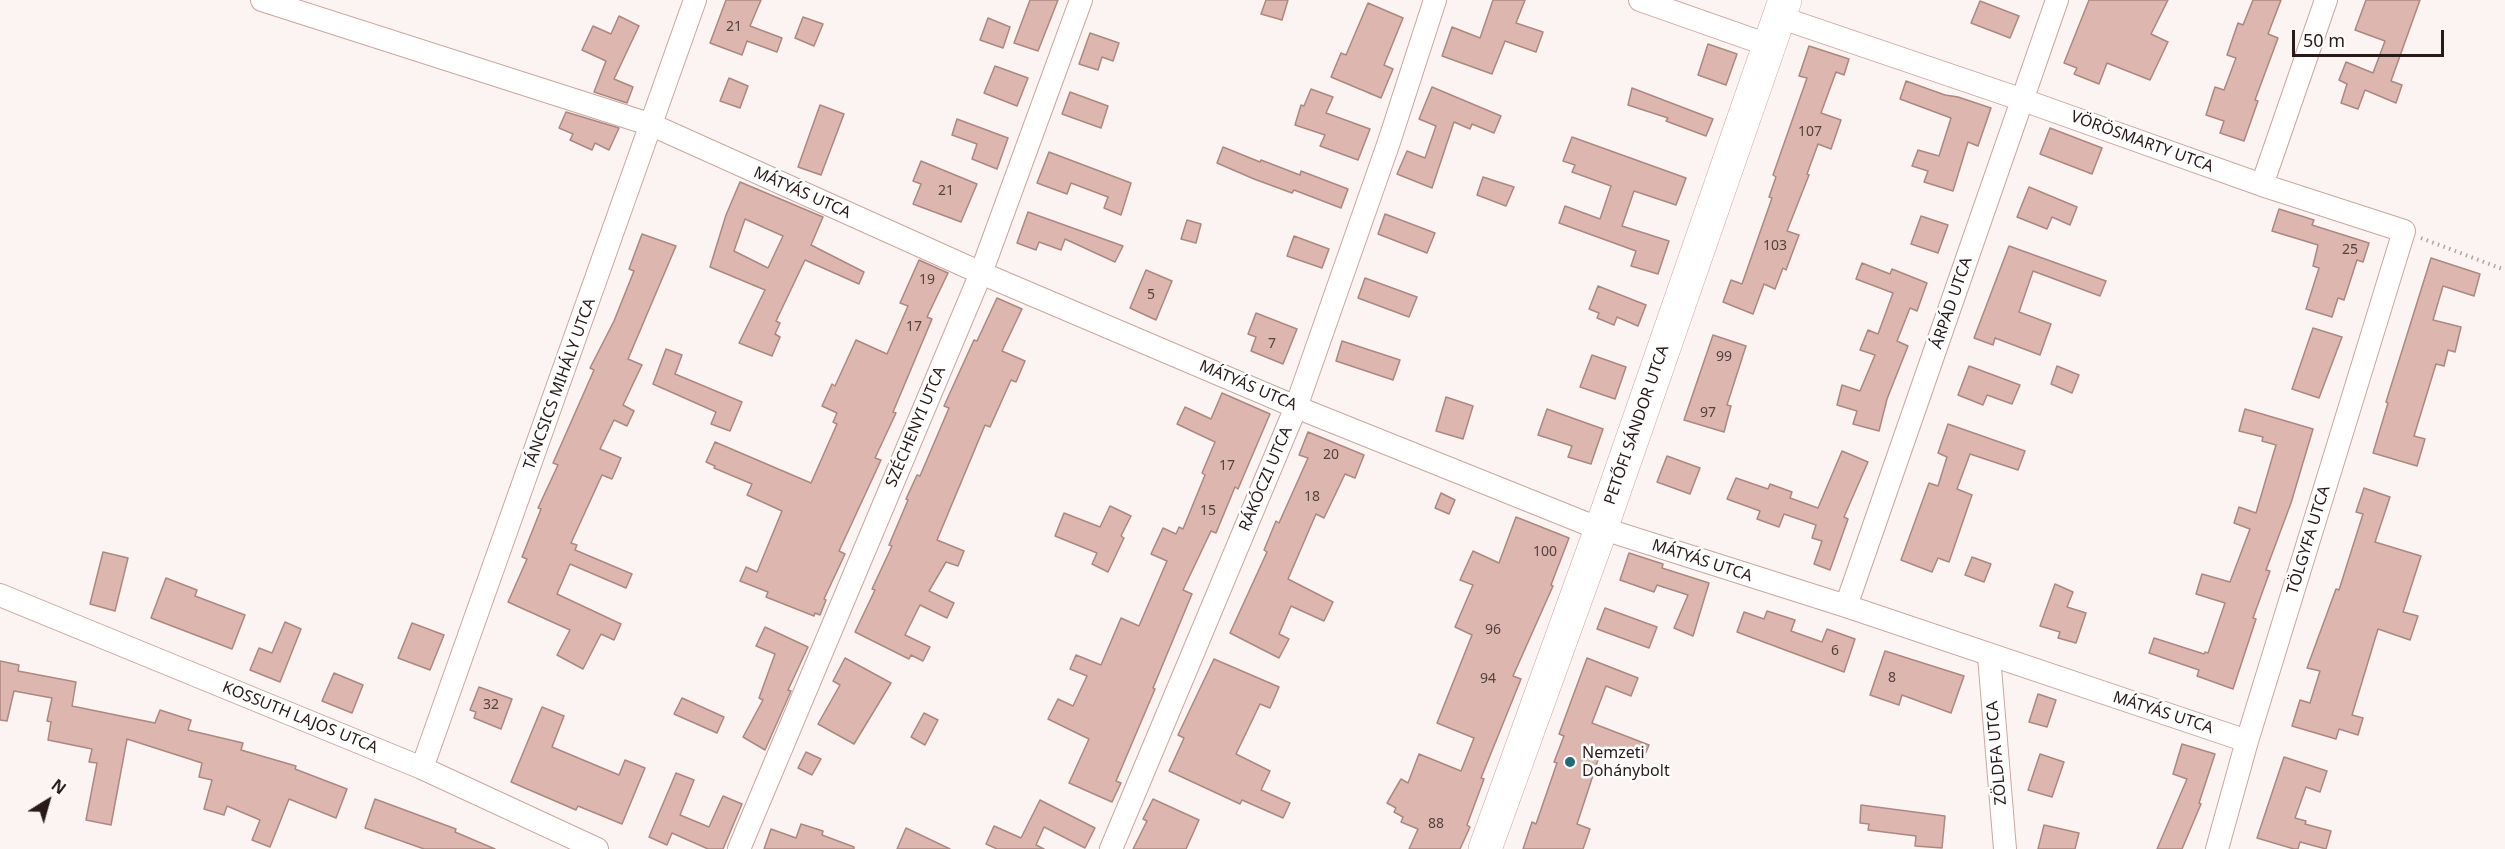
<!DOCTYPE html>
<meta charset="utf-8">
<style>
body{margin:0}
#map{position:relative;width:2505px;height:849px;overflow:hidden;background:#fcf4f2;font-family:"Noto Sans",sans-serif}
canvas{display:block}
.north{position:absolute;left:18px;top:771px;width:60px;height:60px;-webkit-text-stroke:4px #fff;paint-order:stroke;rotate:37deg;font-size:16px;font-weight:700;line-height:24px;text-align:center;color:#281a18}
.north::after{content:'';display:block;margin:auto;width:21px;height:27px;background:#281a18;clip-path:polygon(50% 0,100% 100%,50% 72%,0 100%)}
.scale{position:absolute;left:2292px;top:30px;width:152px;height:27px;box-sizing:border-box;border:3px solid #281a18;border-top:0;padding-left:8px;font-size:18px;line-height:21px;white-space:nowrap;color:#281a18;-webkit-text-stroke:4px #fff;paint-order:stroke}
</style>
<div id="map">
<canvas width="2505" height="849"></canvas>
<div class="north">N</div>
<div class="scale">50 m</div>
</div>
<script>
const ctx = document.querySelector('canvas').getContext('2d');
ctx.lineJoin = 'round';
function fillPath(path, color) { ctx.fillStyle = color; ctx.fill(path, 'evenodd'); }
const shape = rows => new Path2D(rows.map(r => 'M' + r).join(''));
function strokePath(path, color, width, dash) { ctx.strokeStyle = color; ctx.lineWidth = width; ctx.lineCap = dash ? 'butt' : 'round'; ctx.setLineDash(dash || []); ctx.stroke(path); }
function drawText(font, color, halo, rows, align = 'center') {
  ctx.font = font + ' "Noto Sans",sans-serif'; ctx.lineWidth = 5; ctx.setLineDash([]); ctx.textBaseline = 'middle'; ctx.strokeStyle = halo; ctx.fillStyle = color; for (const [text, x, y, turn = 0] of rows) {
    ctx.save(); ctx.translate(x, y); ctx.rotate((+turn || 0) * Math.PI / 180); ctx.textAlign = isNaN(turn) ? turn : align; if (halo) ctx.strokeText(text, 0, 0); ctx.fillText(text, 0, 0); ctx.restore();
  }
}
const building = shape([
 [726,0,761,0,750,26,782,38,777,52,747,41,742,55,710,43,726,0],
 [1030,0,1058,0,1038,51,1014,43,1030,0],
 [1266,0,1288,0,1282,20,1261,14,1266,0],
 [1493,0,1525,0,1516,23,1543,32,1536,52,1505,41,1492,74,1442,56,1452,27,1480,38,1493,0],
 [2089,0,2168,0,2151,34,2168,42,2150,80,2107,63,2099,84,2074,74,2077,68,2064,63,2089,0],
 [2253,0,2281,0,2268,34,2278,38,2255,100,2258,101,2244,141,2220,133,2224,121,2206,115,2215,87,2224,90,2236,58,2227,55,2238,23,2243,25,2253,0],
 [2366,0,2420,0,2391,81,2402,85,2396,103,2365,90,2358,109,2341,103,2347,84,2339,80,2346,62,2373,73,2385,41,2355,30,2366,0],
 [1980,1,2019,16,2010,38,1971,23,1980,1],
 [1368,3,1403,18,1384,65,1393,69,1381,98,1331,77,1341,53,1346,55,1368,3],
 [619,16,639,26,614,79,633,87,627,103,594,92,606,61,582,50,593,26,611,34,619,16],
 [803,17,823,24,814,46,795,38,803,17],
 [988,18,1010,27,1003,48,980,40,988,18],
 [1090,33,1119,43,1113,61,1102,57,1098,70,1079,64,1090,33],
 [1708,44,1737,54,1726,85,1698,75,1708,44],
 [1809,46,1849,59,1844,75,1836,72,1821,113,1841,120,1831,149,1818,144,1807,174,1809,175,1787,231,1799,235,1786,270,1783,268,1775,289,1764,284,1753,314,1723,302,1731,280,1742,284,1772,198,1769,197,1776,177,1773,175,1807,78,1799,76,1809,46],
 [995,66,1028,78,1017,106,984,93,995,66],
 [729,78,748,86,740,108,720,101,729,78],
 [1906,81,1945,95,1958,97,1991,108,1978,146,1968,142,1953,191,1924,182,1928,171,1912,166,1918,150,1939,156,1951,118,1900,99,1906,81],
 [1432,87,1501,116,1494,133,1472,124,1470,129,1454,122,1432,188,1397,174,1407,151,1425,158,1436,126,1419,119,1432,87],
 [1632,88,1713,119,1706,136,1666,121,1668,118,1628,105,1632,88],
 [1311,89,1333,97,1326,113,1370,129,1358,160,1320,146,1325,135,1295,125,1301,105,1304,106,1311,89],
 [1070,92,1108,106,1101,128,1062,114,1070,92],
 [820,105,844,114,821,175,798,167,820,105],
 [566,112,619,128,609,150,595,143,592,150,570,140,573,134,559,128,566,112],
 [957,119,1008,138,997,169,972,159,977,144,952,135,957,119],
 [2050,128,2102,148,2092,174,2040,154,2050,128],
 [1572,137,1686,178,1676,205,1634,191,1622,226,1669,241,1658,274,1631,266,1636,251,1559,223,1565,206,1600,219,1611,186,1572,172,1575,165,1563,161,1572,137],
 [1223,147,1260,162,1261,160,1300,175,1301,171,1348,189,1341,208,1294,190,1292,193,1254,179,1217,163,1223,147],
 [1049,152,1131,183,1121,215,1104,208,1108,197,1071,183,1067,194,1037,183,1049,152],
 [921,161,977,184,961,222,913,204,921,184,913,181,921,161],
 [1483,177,1514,187,1506,206,1477,195,1483,177],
 [740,182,823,217,811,245,864,272,859,284,805,260,776,321,780,323,775,334,780,337,772,356,739,343,765,290,710,267,726,215,740,182],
 [745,219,783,236,768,268,734,251,745,219],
 [2029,187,2077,207,2070,225,2052,217,2047,229,2017,217,2029,187],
 [2279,209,2314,220,2312,225,2369,243,2363,262,2357,260,2344,300,2338,298,2332,317,2306,309,2319,268,2313,266,2318,245,2272,231,2279,209],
 [1028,212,1123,246,1115,262,1065,239,1061,250,1039,242,1036,250,1017,243,1028,212],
 [1385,214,1435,233,1427,253,1378,234,1385,214],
 [1921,216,1948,225,1938,253,1911,244,1921,216],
 [1187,220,1201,224,1196,243,1181,239,1187,220],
 [642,234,676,246,628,359,642,365,623,405,634,411,627,426,614,420,600,449,621,458,612,479,602,475,571,543,577,545,575,550,632,574,626,588,570,564,557,594,621,624,614,640,601,634,583,669,557,655,570,630,508,602,527,559,522,557,541,509,538,508,558,465,553,463,594,370,590,368,614,321,634,271,629,269,642,234],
 [1294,236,1329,249,1322,268,1287,256,1294,236],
 [2009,246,2106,281,2100,296,2033,271,2019,312,2051,324,2040,355,1995,338,1993,345,1974,338,2009,246],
 [2431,258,2480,274,2474,296,2443,286,2433,320,2461,327,2455,352,2448,350,2444,366,2436,364,2414,436,2425,439,2417,466,2373,453,2388,403,2386,402,2431,258],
 [919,260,948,273,927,317,932,319,893,412,896,413,875,458,881,460,839,551,845,554,824,599,826,600,820,615,815,613,814,616,766,597,768,592,740,581,746,567,757,572,782,511,747,495,752,484,714,468,715,466,706,462,715,442,811,483,837,424,833,422,837,413,822,406,832,384,835,386,856,340,887,354,908,306,900,303,919,260],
 [1862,263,1890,274,1892,269,1927,283,1917,311,1910,308,1897,341,1908,346,1887,399,1879,431,1853,424,1857,411,1837,405,1842,385,1860,391,1875,355,1860,350,1868,330,1878,334,1893,293,1856,279,1862,263],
 [1146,270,1172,281,1156,320,1130,308,1146,270],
 [1365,278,1417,297,1409,317,1358,298,1365,278],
 [1598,286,1646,305,1638,326,1617,317,1614,325,1597,318,1599,313,1589,309,1598,286],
 [997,298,1022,309,1002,351,1025,361,1016,382,1011,380,990,427,985,425,937,540,964,551,958,566,946,562,929,591,954,603,947,618,920,605,905,635,930,647,923,661,911,655,909,659,855,632,875,590,872,589,892,546,889,545,908,500,906,499,917,475,920,476,949,408,944,406,974,340,977,341,997,298],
 [1256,313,1297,329,1283,364,1251,351,1256,337,1248,334,1256,313],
 [2313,328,2342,337,2319,398,2292,389,2313,328],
 [1713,335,1746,346,1727,405,1731,406,1724,432,1684,420,1713,335],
 [1342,341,1400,360,1393,380,1336,361,1342,341],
 [666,349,682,355,675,374,742,402,730,431,711,424,716,412,653,384,666,349],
 [1592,355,1626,367,1615,399,1580,387,1592,355],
 [1969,366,2020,385,2012,404,1987,395,1983,405,1958,395,1969,366],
 [2057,366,2079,375,2072,393,2051,384,2057,366],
 [1222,393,1270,414,1238,489,1235,487,1216,533,1211,531,1183,590,1192,594,1153,688,1155,689,1116,781,1121,783,1112,802,1069,783,1089,739,1048,719,1058,699,1073,706,1087,676,1070,669,1076,655,1101,665,1121,618,1139,626,1167,561,1151,554,1163,528,1176,534,1179,527,1183,529,1205,475,1202,473,1215,442,1177,424,1185,407,1211,419,1222,393],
 [1446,397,1473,406,1463,439,1436,431,1446,397],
 [1547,409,1603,429,1591,464,1568,457,1572,446,1538,435,1547,409],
 [2245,409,2313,429,2291,503,2266,570,2270,571,2253,618,2256,619,2233,689,2197,676,2199,670,2149,653,2154,638,2204,654,2205,652,2208,653,2225,603,2196,594,2202,574,2230,582,2250,529,2234,523,2239,507,2256,513,2276,445,2262,441,2263,437,2239,431,2245,409],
 [1948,424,2025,451,2018,470,1970,454,1957,489,1972,495,1949,562,1938,558,1932,572,1901,560,1929,483,1938,486,1947,457,1938,453,1948,424],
 [1308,432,1364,455,1355,478,1345,474,1324,518,1316,514,1288,579,1333,602,1324,621,1291,606,1279,634,1289,639,1279,658,1230,633,1267,552,1264,550,1276,521,1279,523,1308,458,1299,455,1308,432],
 [1842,451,1868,462,1844,517,1848,519,1830,570,1814,564,1822,541,1812,538,1816,525,1784,514,1779,527,1757,519,1760,511,1727,499,1736,478,1768,489,1770,484,1792,492,1790,498,1818,508,1842,451],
 [1667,456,1700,468,1690,494,1657,482,1667,456],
 [2364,488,2390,497,2375,542,2421,556,2403,612,2418,616,2410,640,2378,629,2352,715,2363,718,2358,735,2339,729,2336,739,2292,726,2300,700,2310,703,2320,671,2307,668,2336,589,2339,590,2363,514,2356,512,2364,488],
 [1441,493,1455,500,1449,514,1435,508,1441,493],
 [1110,506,1131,516,1121,536,1124,538,1108,572,1092,564,1097,553,1055,536,1064,513,1100,527,1110,506],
 [1516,517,1569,538,1551,585,1553,586,1513,676,1521,679,1481,778,1484,779,1467,825,1470,827,1460,849,1409,849,1418,829,1401,822,1403,817,1394,812,1396,808,1387,803,1401,779,1408,783,1419,754,1461,771,1474,738,1437,723,1472,635,1455,627,1473,585,1460,580,1473,551,1499,563,1516,517],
 [103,552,128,558,115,611,90,604,103,552],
 [1629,553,1663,564,1662,568,1709,583,1693,636,1674,628,1688,595,1657,585,1654,592,1620,580,1629,553],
 [1972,557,1991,564,1984,582,1965,575,1972,557],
 [166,578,197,590,195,596,245,615,232,649,151,618,166,578],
 [2055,584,2073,592,2067,607,2086,613,2076,643,2058,638,2060,632,2040,626,2055,584],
 [1605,608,1657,627,1649,648,1597,629,1605,608],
 [1767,611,1795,620,1791,631,1822,642,1827,629,1855,639,1844,672,1737,632,1744,612,1764,619,1767,611],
 [285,622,301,629,280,682,250,670,259,648,272,653,285,622],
 [412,623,444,635,430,670,398,658,412,623],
 [765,627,808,647,788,690,791,691,765,750,743,737,763,700,759,698,775,654,756,646,765,627],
 [1885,651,1964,676,1951,713,1902,695,1899,705,1870,695,1885,651],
 [845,658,891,683,854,744,818,724,840,685,833,681,845,658],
 [1587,658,1638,678,1631,696,1606,686,1592,723,1649,745,1643,759,1620,750,1617,757,1601,751,1577,824,1590,829,1583,849,1523,849,1532,822,1536,824,1557,763,1554,762,1564,736,1559,734,1587,658],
 [1214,659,1279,687,1270,708,1260,704,1236,754,1270,771,1261,790,1290,803,1283,818,1242,800,1240,804,1169,771,1184,738,1178,735,1214,659],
 [0,661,19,665,18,671,76,682,72,706,155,723,160,710,191,720,188,730,243,743,241,750,296,766,295,769,347,789,336,818,289,799,270,847,252,840,260,820,227,806,224,815,204,809,212,780,199,777,202,763,127,739,111,825,86,820,97,763,89,762,92,749,48,740,51,722,47,721,52,698,14,691,7,721,0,720,0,661],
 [334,673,363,685,352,713,322,701,334,673],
 [479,687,512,699,501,729,474,718,476,712,470,710,479,687],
 [2038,694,2056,700,2047,727,2029,722,2038,694],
 [682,698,724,717,717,733,674,714,682,698],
 [542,707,564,716,552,747,619,775,625,760,645,768,622,824,578,806,576,810,511,782,542,707],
 [924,713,938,720,925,745,911,737,924,713],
 [2182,744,2215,754,2199,803,2201,804,2182,849,2157,849,2187,779,2173,774,2182,744],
 [806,752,821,759,812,775,798,768,806,752],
 [2040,754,2064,762,2052,797,2028,790,2040,754],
 [2284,757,2327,771,2320,792,2306,787,2295,818,2306,821,2305,824,2331,831,2326,849,2300,842,2298,849,2294,849,2257,838,2284,757],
 [676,773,694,780,680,815,709,827,723,796,742,804,723,849,708,849,672,833,667,845,649,837,676,773],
 [375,799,456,829,455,832,495,849,424,849,365,828,375,799],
 [1153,799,1199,820,1186,849,1133,849,1147,821,1143,819,1153,799],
 [1040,800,1095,828,1085,848,1044,827,1036,845,1044,849,997,849,986,844,994,826,1021,838,1040,800],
 [1861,805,1945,816,1942,848,1915,846,1916,836,1868,830,1869,824,1860,823,1861,805],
 [801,824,823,831,822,835,854,847,854,849,764,849,771,829,796,838,801,824],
 [2044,825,2079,833,2075,849,2038,849,2044,825],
 [906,828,950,849,897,849,906,828]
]);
const path = shape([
 [2421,238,2505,270]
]);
const street = shape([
 [262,0,652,125,981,273,1296,407,1585,523,1846,606,2247,741],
 [1640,0,1768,45],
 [1779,17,2023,100,2262,185,2404,231,2247,741,2217,849],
 [2262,185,2326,0],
 [0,595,422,768,597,849],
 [1846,606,2057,0],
 [1989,656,2005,849],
 [422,768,695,0],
 [739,849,981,273,1081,0],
 [1111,849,1296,407,1389,142,1435,0]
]);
const secondary = shape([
 [1485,849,1601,529,1785,0]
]);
const markers = [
 [1570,762,6,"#206975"]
];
const numberNames = [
 ["21",734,27],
 ["107",1810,132],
 ["21",946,191],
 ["103",1775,246],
 ["25",2350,250],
 ["19",927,280],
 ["5",1151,295],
 ["17",914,327],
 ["7",1272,344],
 ["99",1724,357],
 ["97",1708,413],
 ["20",1331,455],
 ["17",1227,466],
 ["18",1312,497],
 ["15",1208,511],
 ["100",1545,552],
 ["96",1493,630],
 ["6",1835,651],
 ["8",1892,678],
 ["94",1488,679],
 ["32",491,705],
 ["88",1436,824]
];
const streetNames = [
 ["VÖRÖSMARTY UTCA",2142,142,20],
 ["MÁTYÁS UTCA",802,193,24],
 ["ÁRPÁD UTCA",1952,303,-71],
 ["TÁNCSICS MIHÁLY UTCA",560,384,-70],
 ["MÁTYÁS UTCA",1248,386,23],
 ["PETŐFI SÁNDOR UTCA",1637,425,-71],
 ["SZÉCHENYI UTCA",916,427,-67],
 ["RÁKÓCZI UTCA",1266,479,-67],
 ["TÖLGYFA UTCA",2309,540,-73],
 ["MÁTYÁS UTCA",1702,561,18],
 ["MÁTYÁS UTCA",2163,713,18],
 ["KOSSUTH LAJOS UTCA",300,718,22],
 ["ZÖLDFA UTCA",1997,753,-95]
];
const poiNames = [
 ["Nemzeti",1582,753],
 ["Dohánybolt",1582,771]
];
fillPath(building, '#dcb6af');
strokePath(building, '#ac8881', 1.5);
strokePath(street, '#cba69e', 24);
strokePath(secondary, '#cba69e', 34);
strokePath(path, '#afa5a3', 4, [1.5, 4.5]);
strokePath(street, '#fff', 22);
strokePath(secondary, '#fff', 33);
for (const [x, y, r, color] of markers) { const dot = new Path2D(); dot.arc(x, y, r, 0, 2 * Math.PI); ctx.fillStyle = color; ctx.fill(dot); strokePath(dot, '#fff', 2); }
drawText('14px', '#55413e', null, numberNames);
drawText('16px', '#281a18', '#fff', streetNames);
drawText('16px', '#281a18', '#fff', poiNames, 'left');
</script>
